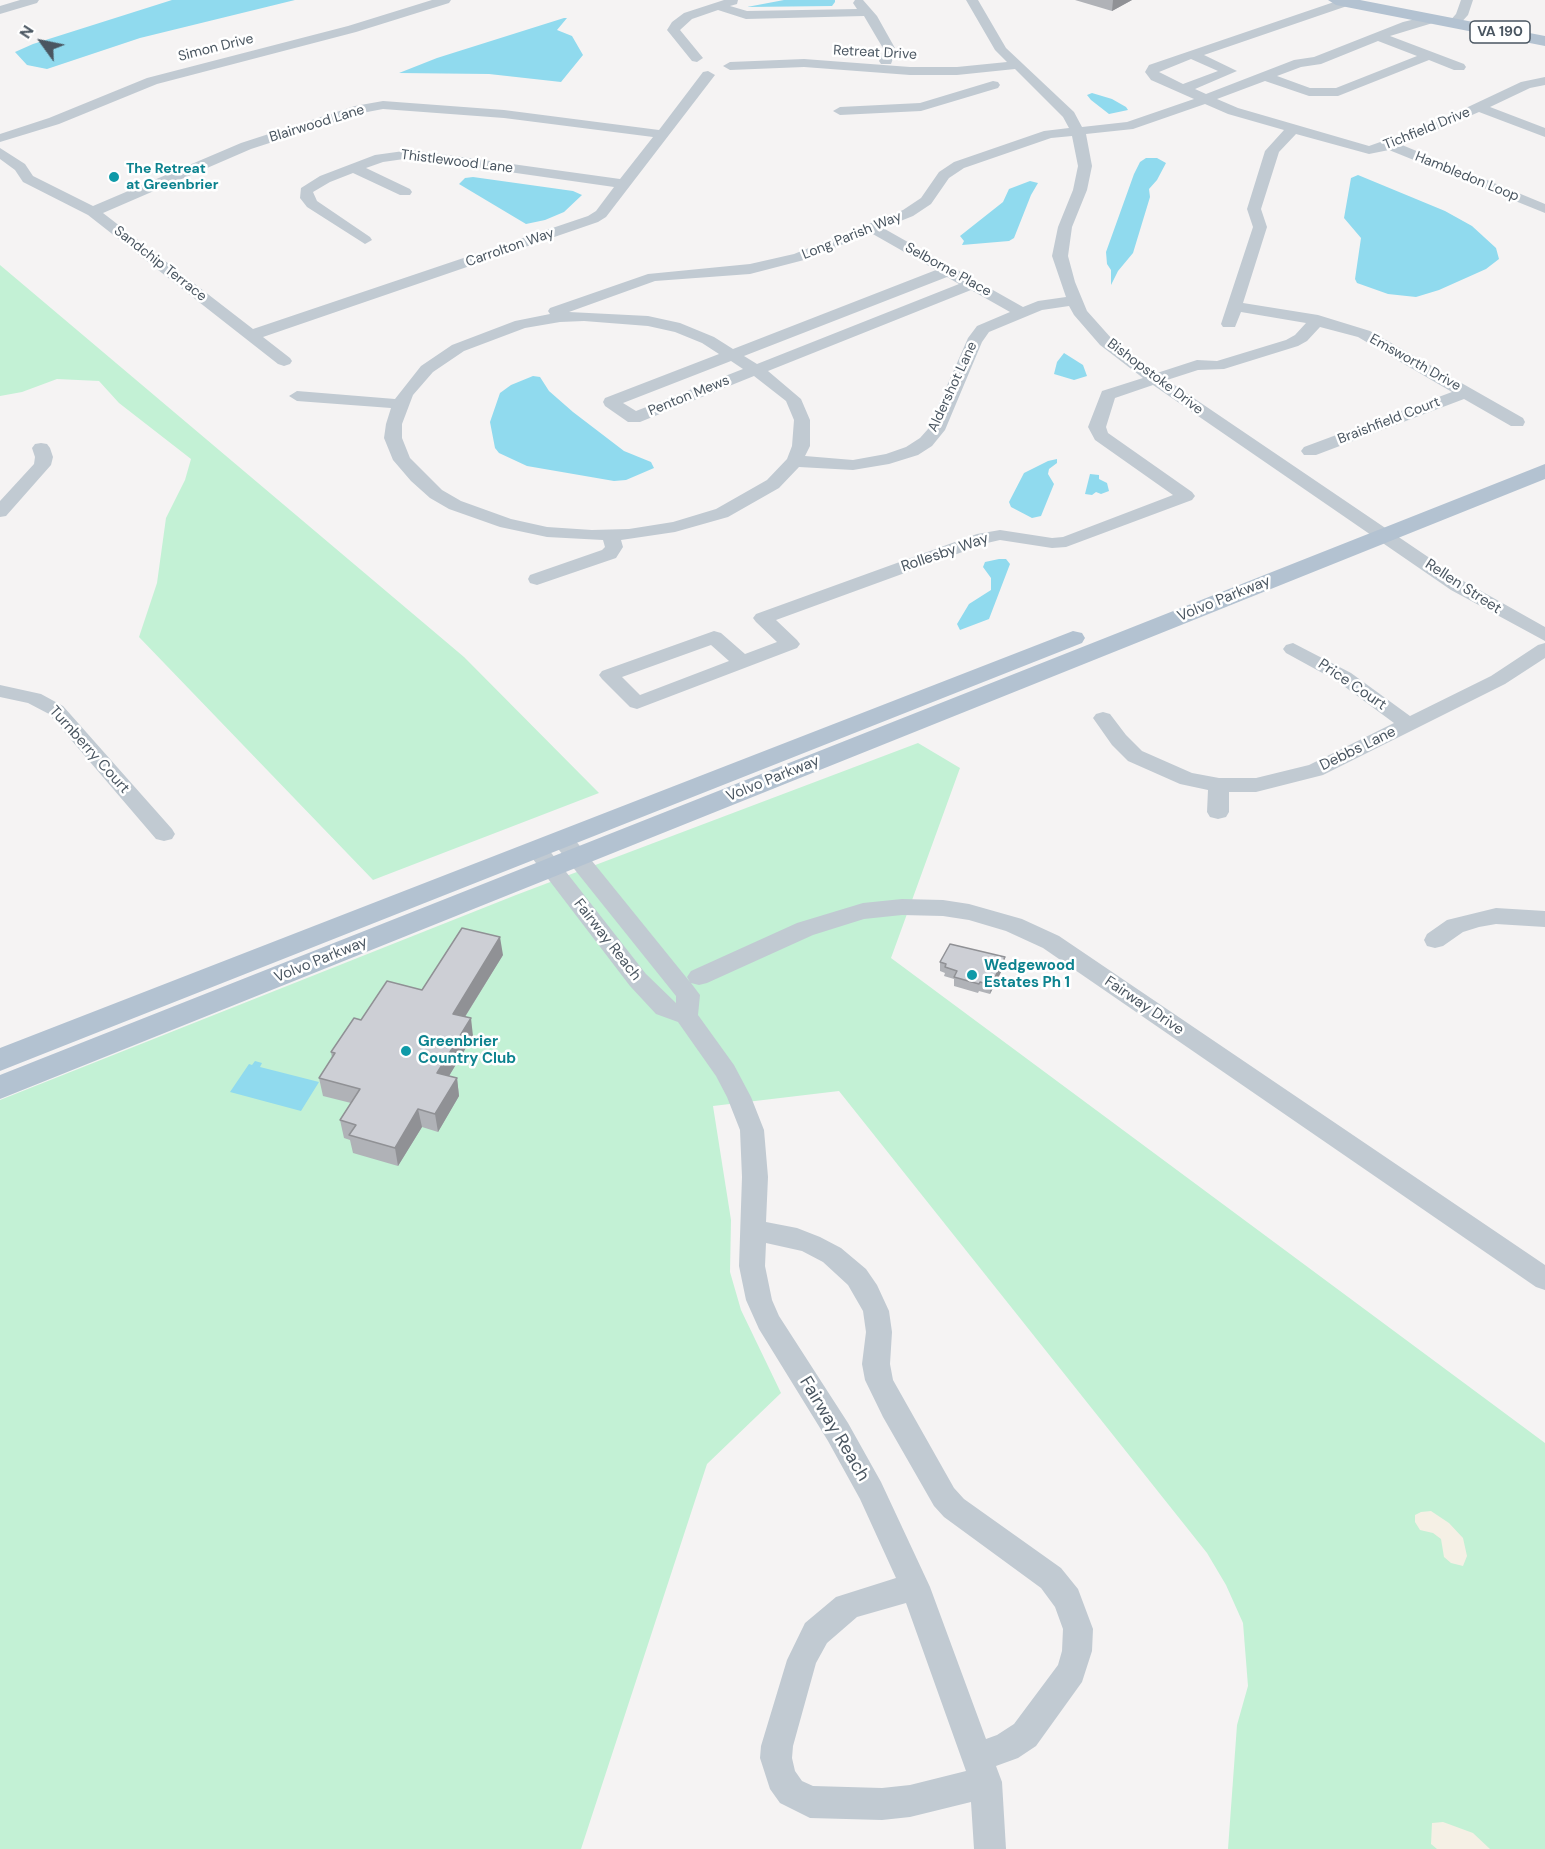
<!DOCTYPE html>
<style>
body{margin:0}
#map{position:relative;width:1545px;height:1849px;overflow:hidden;background:#f5f3f3;font-family:"DM Sans",sans-serif}
canvas{display:block}
.north{position:absolute;left:12px;top:12px;width:60px;height:60px;-webkit-text-stroke:4px #fff;paint-order:stroke;rotate:303deg;font-size:16px;font-weight:700;line-height:24px;text-align:center;color:#4a5661}
.north::after{content:'';display:block;margin:auto;width:21px;height:27px;background:#4a5661;clip-path:polygon(50% 0,100% 100%,50% 72%,0 100%)}
</style>
<div id="map">
<canvas width="1545" height="1849"></canvas>
<div class="north">N</div>
</div>
<script>
const ctx = document.querySelector('canvas').getContext('2d');
ctx.lineJoin = 'round';
function fillPath(path, color) { ctx.fillStyle = color; ctx.fill(path, 'evenodd'); }
const shape = rows => new Path2D(rows.map(r => 'M' + r).join(''));
function strokePath(path, color, width, dash) { ctx.strokeStyle = color; ctx.lineWidth = width; ctx.lineCap = dash ? 'butt' : 'round'; ctx.setLineDash(dash || []); ctx.stroke(path); }
function drawText(font, color, halo, rows, align = 'center') {
  ctx.font = font + ' "DM Sans",sans-serif'; ctx.lineWidth = 5; ctx.setLineDash([]); ctx.textBaseline = 'middle'; ctx.strokeStyle = halo; ctx.fillStyle = color; for (const [text, x, y, turn = 0] of rows) {
    ctx.save(); ctx.translate(x, y); ctx.rotate((+turn || 0) * Math.PI / 180); ctx.textAlign = isNaN(turn) ? turn : align; if (halo) ctx.strokeText(text, 0, 0); ctx.fillText(text, 0, 0); ctx.restore();
  }
}
const green = shape([
 [0,265,464,657,599,793,373,880,139,637,157,583,166,518,185,480,191,459,119,403,99,381,57,379,22,392,0,396],
 [918,743,960,768,891,958,1545,1443,1545,1849,1228,1849,1237,1725,1248,1686,1243,1623,1226,1585,1207,1553,839,1091,713,1106,731,1220,730,1272,741,1310,781,1393,707,1464,581,1849,0,1849,0,1100,516,895]
]);
const sand = shape([
 [1431,1511,1449,1523,1463,1538,1467,1556,1463,1566,1451,1563,1444,1557,1441,1539,1433,1533,1420,1530,1415,1522,1415,1515,1421,1512],
 [1443,1822,1473,1833,1490,1849,1437,1849,1431,1844,1432,1823]
]);
const water = shape([
 [172,0,295,0,140,38,47,69,27,65,15,52,33,44],
 [784,0,835,0,835,2,832,6,747,7],
 [564,18,567,18,557,30,572,36,583,55,561,82,489,74,399,73,437,58],
 [1092,93,1112,99,1126,107,1128,110,1109,114,1091,100,1087,95],
 [1146,158,1157,158,1166,163,1157,180,1149,189,1150,197,1133,253,1118,271,1111,285,1111,270,1107,264,1106,252,1134,174,1140,162],
 [1358,175,1445,211,1472,226,1496,248,1499,259,1486,269,1439,290,1416,297,1388,294,1357,283,1355,279,1361,238,1344,218,1351,178],
 [473,177,573,191,582,195,564,212,545,220,526,224,459,184,465,178],
 [1030,181,1038,183,1031,195,1014,238,1009,241,962,245,964,241,960,236,1003,202,1009,189],
 [1064,353,1083,365,1087,376,1074,380,1054,374,1057,362],
 [533,376,540,377,549,391,573,412,624,451,651,462,654,468,626,480,614,481,527,466,499,453,495,448,490,422,500,393,511,385],
 [1057,459,1057,463,1049,469,1048,474,1054,484,1041,516,1032,518,1011,507,1009,502,1024,473,1048,461],
 [1090,474,1099,475,1099,479,1107,483,1109,491,1101,494,1096,492,1092,495,1085,494],
 [999,559,1006,559,1010,564,989,619,960,630,957,624,969,604,991,590,991,578,983,567,985,562],
 [255,1061,262,1063,260,1067,319,1082,301,1111,230,1092,249,1064,252,1065]
]);
const minor = shape([
 [20,0,39,0,37,3,0,14,0,6,20,0],
 [432,0,451,0,449,3,356,32,157,84,59,124,0,142,0,134,49,118,147,78,348,26,432,0],
 [724,0,738,0,737,4,730,6,747,11,857,9,853,3,855,0,863,0,877,16,896,50,891,64,881,64,879,61,884,50,864,16,746,19,718,10,692,19,680,30,703,58,697,62,692,61,667,30,672,22,684,13,724,0],
 [966,0,978,0,1006,48,1074,112,1082,127,1127,122,1194,99,1151,80,1145,72,1149,65,1340,0,1352,2,1350,5,1204,55,1237,71,1195,89,1206,94,1294,60,1314,57,1403,22,1432,15,1438,19,1436,22,1390,36,1464,64,1466,67,1464,70,1454,70,1429,60,1338,96,1309,96,1265,81,1217,99,1238,108,1369,146,1434,123,1521,82,1545,77,1545,85,1530,88,1490,107,1545,128,1545,137,1479,112,1402,145,1545,204,1545,213,1389,150,1369,154,1296,134,1279,152,1261,209,1267,227,1243,303,1318,315,1370,331,1523,418,1525,422,1523,426,1511,426,1464,399,1316,455,1304,455,1301,451,1304,447,1452,392,1358,337,1320,327,1307,341,1298,346,1224,369,1198,370,1167,380,1465,582,1545,627,1545,641,1451,590,1153,385,1115,398,1106,427,1108,433,1192,492,1195,496,1192,500,1066,547,1052,548,1000,540,987,543,776,620,797,640,800,644,797,648,637,709,630,707,602,679,599,675,602,671,714,631,721,633,745,654,777,642,756,622,753,618,756,614,977,534,1000,530,1052,538,1063,537,1173,495,1095,440,1088,427,1102,391,1143,378,1100,345,1074,315,1069,306,1042,310,989,332,982,342,945,430,932,446,918,455,889,464,853,470,799,467,779,488,728,517,675,532,621,540,623,547,616,558,537,585,530,583,528,579,530,575,602,550,605,547,603,540,547,537,500,527,449,509,430,498,411,481,393,460,384,438,386,424,391,408,297,401,289,396,297,391,395,399,421,366,452,345,515,321,550,314,548,311,550,308,648,274,750,264,794,254,903,210,921,198,939,172,954,162,1044,131,1069,128,1063,117,1015,69,957,75,910,75,804,67,730,70,723,66,730,62,804,59,910,67,957,67,1007,62,995,50,966,0],
 [1378,41,1417,56,1336,88,1310,88,1277,76,1301,67,1321,64,1378,41],
 [1191,59,1218,71,1183,84,1159,72,1191,59],
 [1205,104,1228,114,1284,130,1265,151,1247,209,1253,227,1221,324,1223,327,1235,327,1241,312,1306,323,1295,335,1286,340,1217,361,1197,360,1157,373,1112,339,1087,311,1075,282,1068,256,1072,227,1087,190,1092,166,1086,134,1133,129,1205,104],
 [1072,136,1078,166,1073,190,1058,227,1052,256,1066,297,1038,301,1023,307,883,228,913,216,931,204,949,178,964,168,1051,138,1072,136],
 [871,233,936,270,733,349,714,337,680,323,648,316,569,312,655,281,750,274,804,260,871,233],
 [947,277,959,284,757,364,744,356,947,277],
 [971,290,1010,312,977,326,968,338,928,429,920,438,906,447,886,454,853,460,805,456,810,446,810,420,801,399,768,371,971,290],
 [584,321,648,326,675,332,702,343,719,354,605,398,603,402,605,406,628,422,640,422,754,376,786,401,794,420,792,446,787,459,767,480,716,509,673,522,629,529,592,530,547,527,511,519,461,501,442,490,410,458,402,438,402,424,413,395,433,372,464,351,525,328,560,322,584,321],
 [731,361,743,369,636,411,623,403,731,361],
 [711,645,729,661,640,695,622,677,711,645],
 [1461,0,1473,0,1468,15,1458,26,1450,26,1448,23,1456,14,1461,0],
 [708,71,715,75,606,217,598,222,263,337,290,358,292,361,290,364,284,366,278,364,88,215,23,182,15,170,0,159,0,148,25,164,33,176,93,206,241,143,355,106,383,101,504,110,659,130,703,72,708,71],
 [383,109,504,118,653,137,620,179,411,150,375,155,320,176,301,188,300,198,307,207,365,244,372,240,370,237,317,201,313,192,330,182,353,173,400,195,410,195,412,192,410,189,366,168,383,162,411,158,614,187,596,211,588,216,253,329,103,213,251,149,362,113,383,109],
 [993,81,998,82,1000,85,998,88,921,111,840,115,833,111,840,107,920,103,993,81],
 [41,443,47,444,50,448,53,457,51,465,6,516,0,517,0,501,34,464,35,457,32,448,35,444,41,443],
 [1293,643,1351,673,1410,716,1491,676,1538,645,1545,643,1545,658,1505,684,1323,775,1256,792,1229,792,1229,812,1226,817,1218,819,1210,817,1207,812,1208,790,1180,784,1128,761,1112,745,1093,718,1096,714,1103,712,1110,714,1126,735,1142,751,1192,773,1219,778,1256,778,1309,765,1394,723,1337,681,1286,653,1283,649,1286,645,1293,643],
 [0,685,41,694,63,706,172,829,175,834,172,839,164,841,156,839,49,714,28,703,0,697,0,685],
 [563,833,571,835,690,982,687,977,691,971,797,923,863,903,902,899,943,900,969,904,1022,919,1059,936,1545,1265,1545,1290,1536,1287,1043,948,1006,931,969,920,943,916,902,915,864,919,813,935,707,983,699,985,691,983,700,995,698,1015,734,1065,751,1097,764,1130,768,1177,766,1222,797,1228,820,1237,841,1248,866,1269,877,1285,889,1311,892,1332,890,1364,893,1380,954,1488,964,1499,1061,1568,1078,1589,1093,1629,1092,1651,1082,1682,1036,1746,1018,1758,996,1766,1002,1782,1006,1849,974,1849,971,1802,910,1817,882,1820,810,1818,780,1803,770,1789,760,1758,761,1746,787,1660,805,1623,836,1597,896,1578,860,1499,828,1441,759,1329,746,1300,739,1266,742,1177,740,1130,727,1097,716,1076,678,1022,656,1014,630,986,526,850,529,845,537,843,545,845,646,974,676,1003,676,996,555,845,552,840,555,835,563,833],
 [766,1243,802,1251,823,1262,848,1285,863,1311,866,1332,862,1364,865,1380,883,1417,934,1506,944,1517,1041,1588,1055,1607,1063,1629,1062,1651,1058,1665,1014,1724,997,1735,986,1739,930,1587,881,1482,848,1423,779,1316,772,1300,765,1266,766,1243],
 [906,1603,966,1771,910,1785,882,1788,813,1786,802,1781,795,1771,792,1758,793,1746,816,1663,827,1643,857,1617,906,1603],
 [1496,908,1545,911,1545,927,1496,924,1479,927,1463,932,1443,946,1435,948,1427,946,1424,940,1427,934,1447,920,1496,908]
]);
const major = shape([
 [1328,0,1360,0,1545,36,1545,46,1336,5,1328,0],
 [1545,464,1545,479,0,1099,0,1075,1545,464],
 [1073,631,1082,633,1085,638,1082,643,0,1071,0,1048,1073,631]
]);
const wall = shape([
 [1075,0,1132,0,1112,11],
 [503,955,465,1017,473,1036,449,1076,457,1078,459,1096,438,1132,422,1127,398,1166,353,1153,350,1140,344,1138,340,1120,351,1103,323,1096,319,1078,332,1058,331,1052,361,1020,422,990],
 [1005,957,1004,966,990,994,979,991,978,993,954,986,954,979,944,976,945,973,940,971,940,962]
]);
const shadedWall = shape([
 [1113,0,1132,0,1112,11],
 [500,937,503,955,456,1031,453,1014],
 [1005,957,1004,966,990,994,991,985],
 [471,1018,473,1036,440,1091,437,1073],
 [457,1078,459,1096,438,1132,435,1114],
 [418,1109,422,1127,398,1166,395,1148]
]);
const building = shape([
 [462,928,500,937,453,1014,471,1018,437,1073,457,1078,435,1114,418,1109,395,1148,349,1135,356,1125,340,1120,360,1089,319,1078,335,1053,331,1052,354,1018,361,1020,387,981,422,990,462,928],
 [950,944,1005,957,991,985,980,982,979,984,954,977,957,971,945,967,946,964,940,962,950,944]
]);
const markers = [
 [114,177,6,"#0f9aa8"],
 [972,975,6,"#0f9aa8"],
 [406,1051,6,"#0f9aa8"]
];
const shields = [
 [1500,32,60]
];
const shieldNames = [
 ["VA 190",1500,32]
];
const farStreetnames = [
 ["Simon Drive",216,48,-14],
 ["Retreat Drive",875,53,3],
 ["Blairwood Lane",317,124,-17],
 ["Tichfield Drive",1427,129,-22],
 ["Thistlewood Lane",457,162,7],
 ["Hambledon Loop",1467,177,22],
 ["Long Parish Way",852,236,-22],
 ["Carrolton Way",510,248,-19],
 ["Sandchip Terrace",160,264,38],
 ["Selborne Place",948,270,29],
 ["Emsworth Drive",1415,363,29],
 ["Bishopstoke Drive",1155,377,37],
 ["Aldershot Lane",953,387,-65],
 ["Penton Mews",689,396,-22],
 ["Braishfield Court",1389,421,-21]
];
const farCulturenames = [
 ["The Retreat",126,169],
 ["at Greenbrier",126,185]
];
const streetNames = [
 ["Rollesby Way",945,553,-19],
 ["Rellen Street",1463,587,33],
 ["Volvo Parkway",1224,599,-22],
 ["Price Court",1352,685,34],
 ["Debbs Lane",1358,749,-26],
 ["Turnberry Court",89,750,48],
 ["Volvo Parkway",773,779,-22],
 ["Fairway Reach",607,940,52],
 ["Volvo Parkway",321,960,-22],
 ["Fairway Drive",1144,1006,34]
];
const cultureNames = [
 ["Wedgewood",984,966],
 ["Estates Ph 1",984,983],
 ["Greenbrier",418,1042],
 ["Country Club",418,1059]
];
const nearStreetnames = [
 ["Fairway Reach",834,1429,59]
];
fillPath(green, '#c3f1d5');
fillPath(sand, '#f5f0e5');
fillPath(water, '#90daee');
fillPath(minor, '#c1cad2');
fillPath(major, '#b3c2d1');
fillPath(wall, '#b0b2b7');
fillPath(shadedWall, '#909195');
fillPath(building, '#cdcfd5');
strokePath(building, '#909195', 1.5);
for (const [x, y, r, color] of markers) { const dot = new Path2D(); dot.arc(x, y, r, 0, 2 * Math.PI); ctx.fillStyle = color; ctx.fill(dot); strokePath(dot, '#fff', 2); }
for (const [x, y, w] of shields) { const box = new Path2D(); box.roundRect(x - w / 2, y - 11, w, 22, 4.5); ctx.fillStyle = '#fff'; ctx.fill(box); strokePath(box, '#4a5661', 1.5); }
drawText('bold 14px', '#4a5661', null, shieldNames);
drawText('14px', '#4a5661', '#fff', farStreetnames);
drawText('bold 14px', '#0d838f', '#fff', farCulturenames, 'left');
drawText('15px', '#4a5661', '#fff', streetNames);
drawText('bold 15px', '#0d838f', '#fff', cultureNames, 'left');
drawText('18px', '#4a5661', '#fff', nearStreetnames);
</script>
